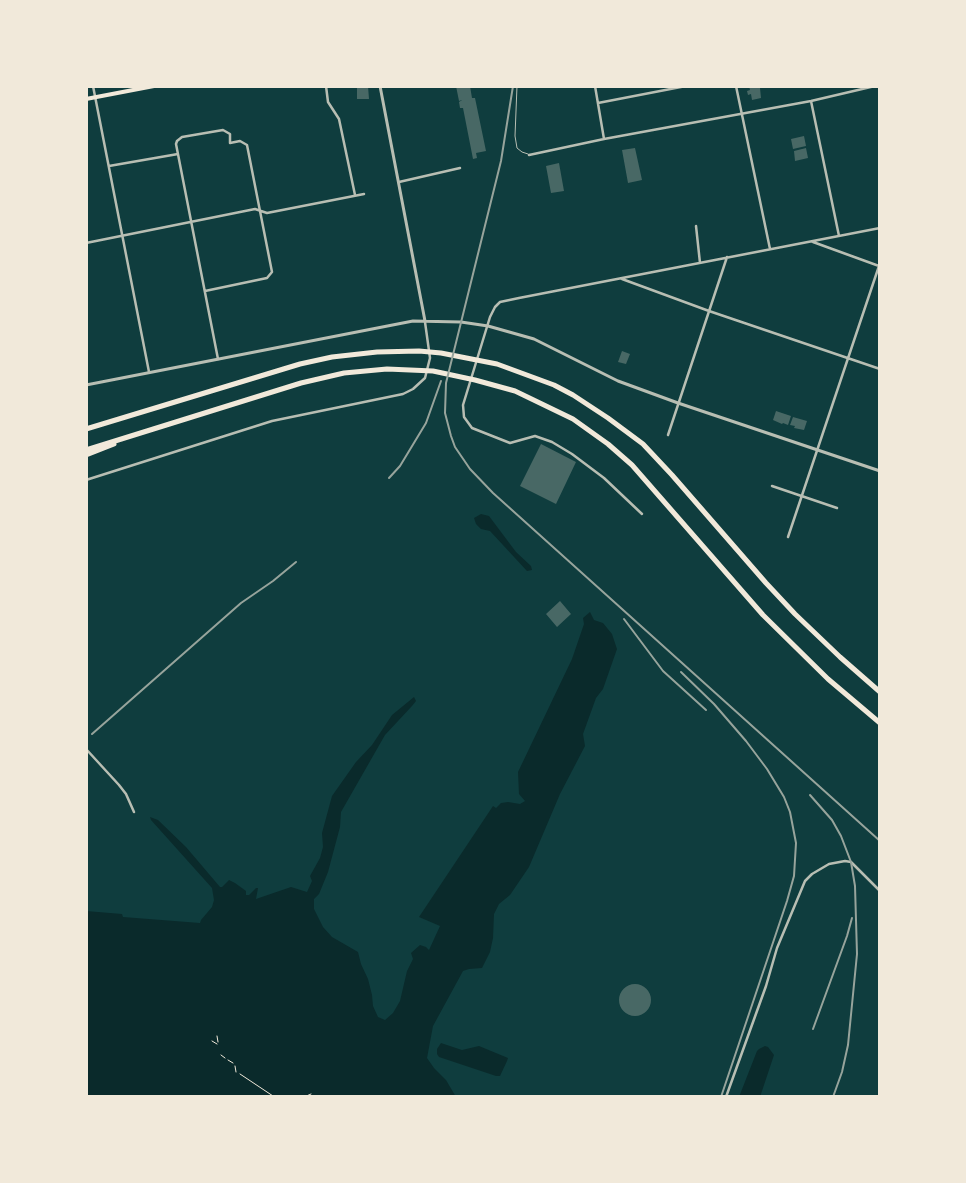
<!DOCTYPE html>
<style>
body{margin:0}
#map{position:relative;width:966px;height:1183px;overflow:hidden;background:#0f3d3e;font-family:"Source Sans 3",sans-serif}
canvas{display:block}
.frame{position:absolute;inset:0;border:88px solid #f1e9da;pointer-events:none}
</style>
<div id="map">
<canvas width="966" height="1183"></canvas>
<div class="frame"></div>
</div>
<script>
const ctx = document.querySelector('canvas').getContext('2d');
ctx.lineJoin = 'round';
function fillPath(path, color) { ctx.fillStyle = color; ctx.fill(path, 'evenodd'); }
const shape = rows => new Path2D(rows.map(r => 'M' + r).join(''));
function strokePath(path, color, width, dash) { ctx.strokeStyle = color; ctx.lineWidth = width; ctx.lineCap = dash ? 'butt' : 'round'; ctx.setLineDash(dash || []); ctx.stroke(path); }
const water = shape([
 [481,514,489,516,516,552,531,566,532,570,527,571,490,531,481,529,476,524,474,518],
 [590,612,594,620,603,623,612,634,617,649,603,689,596,698,583,734,585,746,560,794,529,867,510,895,499,904,494,914,493,938,490,952,482,968,469,969,463,971,433,1026,427,1058,434,1068,446,1080,456,1097,86,1097,86,911,122,914,123,917,200,923,201,920,212,907,214,900,212,888,151,820,150,817,158,820,186,847,220,887,222,887,229,880,235,883,246,891,246,895,249,895,256,888,258,888,256,899,291,887,307,892,312,881,310,876,320,858,323,847,322,833,332,796,356,762,372,745,392,715,414,697,416,701,412,706,385,735,341,812,340,827,328,872,319,894,314,899,314,909,323,927,332,937,358,952,361,964,368,979,372,995,373,1006,378,1017,385,1020,393,1013,400,1001,407,971,413,959,411,953,420,945,426,947,429,950,440,926,419,917,493,806,496,808,501,803,508,802,520,804,525,801,519,794,518,772,572,659,584,624,583,618],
 [441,1043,462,1050,479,1046,508,1058,507,1061,500,1076,496,1076,439,1057,437,1054,437,1049],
 [765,1046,768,1047,774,1055,760,1097,739,1097,757,1051,759,1049]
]);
const building = shape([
 [357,86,368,86,369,99,357,99],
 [456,86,470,86,472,98,475,98,486,151,476,153,477,158,473,159,463,108,460,108,459,102,462,100,459,101],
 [749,86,760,88,761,98,752,100,751,94,748,95,747,91,750,90],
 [804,136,806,146,793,149,791,139],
 [635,148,642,180,628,183,622,150],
 [806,148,808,158,795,161,794,151],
 [559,163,564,191,551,193,546,166],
 [622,351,630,354,626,364,618,362],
 [776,411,791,416,788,425,783,423,782,424,773,420],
 [793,417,807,421,804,430,794,428,795,426,790,425],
 [541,444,576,462,556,504,520,486],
 [560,601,571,614,557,627,546,614],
 '619 1000a16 16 0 1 1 32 0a16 16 0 1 1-32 0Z'
]);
const path = shape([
 [217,1036,218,1042],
 [212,1041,217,1044],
 [221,1055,225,1058],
 [228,1060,233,1063],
 [235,1066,236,1072],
 [240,1074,273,1096],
 [304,1097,311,1094]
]);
const service = shape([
 [517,86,515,136,517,148,522,152,528,154]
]);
const minor = shape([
 [93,86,149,372],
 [326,86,328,102,339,119,355,195],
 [595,86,604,139],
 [736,86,770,249],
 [811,101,839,236],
 [598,103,686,86],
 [529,155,604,139,811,101,875,86],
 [109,166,178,154],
 [399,182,460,168],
 [696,226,700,263],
 [813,242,879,266],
 [86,243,255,209,267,213,364,194],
 [622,279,709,311,880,369],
 [205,291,267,278,272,272,247,145,240,141,230,143,230,134,223,130,182,137,177,141,176,144,218,359],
 [668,435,727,257],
 [86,480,272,421,403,394,413,389,425,378,430,358,425,322],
 [772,486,837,508],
 [642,514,604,478,572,454,552,442,535,436,510,443,472,428,464,417,463,405,490,317,495,307,500,302,519,298,880,228],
 [788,537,880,263],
 [86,749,119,785,126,794,134,812],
 [726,1097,766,986,777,948,805,881,812,874,829,864,845,861,851,862,880,891]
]);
const tertiary = shape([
 [380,86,425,321],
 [86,385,413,321,461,322,488,326,534,339,618,381,678,403,880,471]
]);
const secondary = shape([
 [86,99,154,86]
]);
const motorway = shape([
 [86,429,300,364,332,357,377,352,419,351,441,353,497,364,554,385,573,395,608,418,643,444,672,475,766,583,795,614,840,657,880,692],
 [86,450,301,383,344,373,387,369,433,371,475,380,515,391,573,419,608,444,632,465,763,615,828,679,880,723],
 [86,455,114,444]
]);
const rail = shape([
 [513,86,501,161,446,383,445,413,451,436,455,447,470,469,493,493,880,841],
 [389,478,400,466,426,423,441,381],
 [624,619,663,671,706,710],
 [681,672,714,704,746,741,767,769,784,797,790,812,796,843,794,876,787,901,721,1097],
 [92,734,241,603,273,581,296,562],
 [810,795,832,820,841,836,851,862,855,886,857,954,848,1045,842,1072,833,1097],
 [813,1029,847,936,852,918]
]);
fillPath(water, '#0a2a2b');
fillPath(building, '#486865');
strokePath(path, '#f1e9da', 1);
strokePath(service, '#b8beb3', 1);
strokePath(minor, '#b8beb3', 2.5);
strokePath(tertiary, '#b8beb3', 3);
strokePath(secondary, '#f1e9da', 4);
strokePath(motorway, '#f1e9da', 5);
strokePath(rail, '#97a49c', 2);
</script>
